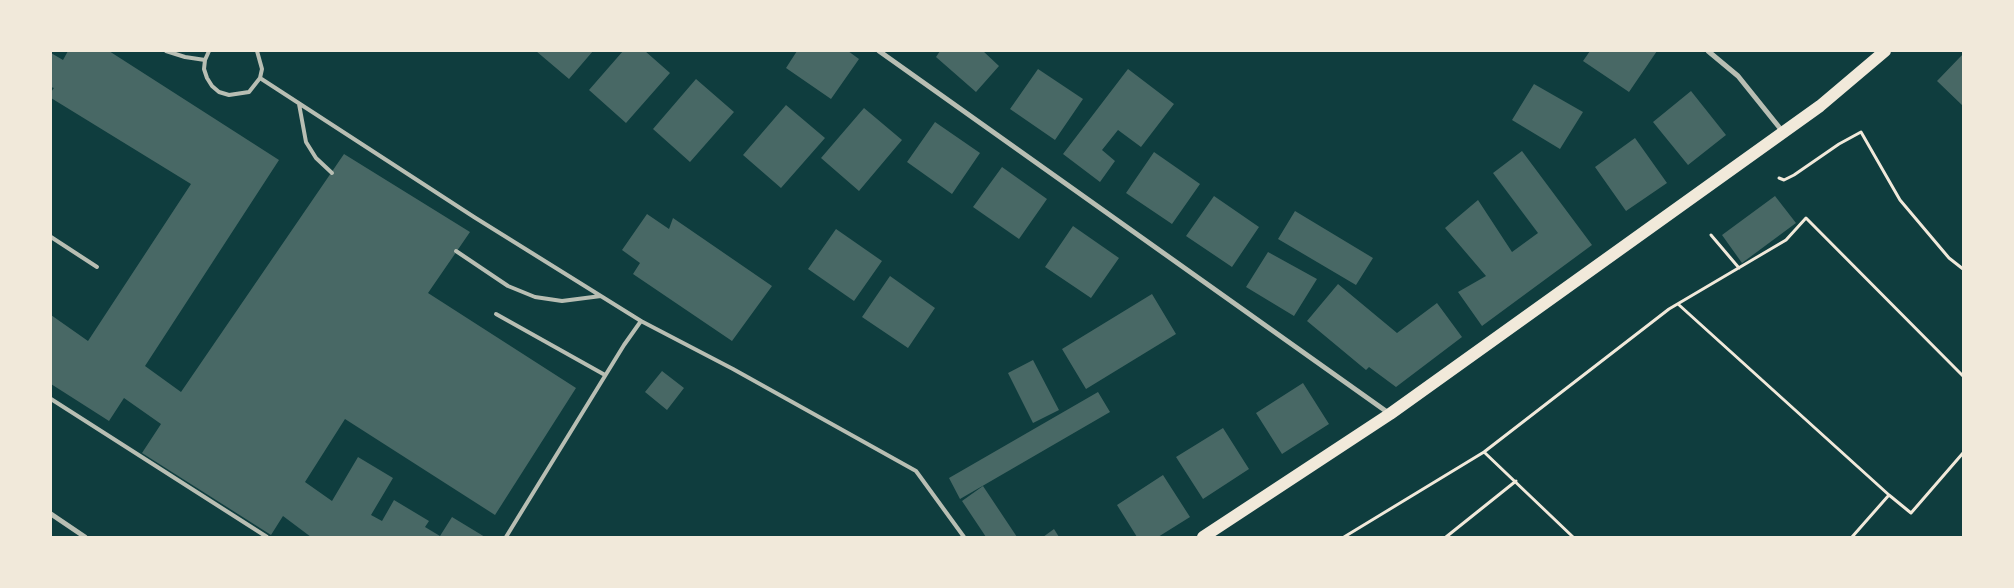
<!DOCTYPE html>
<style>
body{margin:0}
#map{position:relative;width:2014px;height:588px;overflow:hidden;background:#0f3d3e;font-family:"Playfair Display",serif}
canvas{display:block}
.frame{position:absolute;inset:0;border:52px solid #f1e9da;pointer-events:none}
</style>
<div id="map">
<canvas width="2014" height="588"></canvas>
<div class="frame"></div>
</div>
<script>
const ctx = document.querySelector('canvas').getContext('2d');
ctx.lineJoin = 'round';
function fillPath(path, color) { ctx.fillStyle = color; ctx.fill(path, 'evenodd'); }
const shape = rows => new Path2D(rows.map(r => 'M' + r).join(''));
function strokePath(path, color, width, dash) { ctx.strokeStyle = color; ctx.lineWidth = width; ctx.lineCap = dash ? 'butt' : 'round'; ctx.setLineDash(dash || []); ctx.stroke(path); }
const building = shape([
 [68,51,109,51,279,160,145,366,181,392,344,154,470,232,428,293,576,388,495,515,345,419,305,482,332,501,358,457,393,478,371,515,382,521,394,500,429,521,425,527,440,536,452,517,485,537,311,537,283,516,271,535,142,453,161,424,124,398,109,421,51,384,51,315,88,341,191,184,51,98,51,92,54,88,51,87,51,53,63,60],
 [536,51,593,51,569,79],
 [623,51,645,51,670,73,626,123,589,90],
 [797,51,848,51,859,59,831,99,786,68],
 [940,51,983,51,999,66,976,92,936,57],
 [1590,51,1657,51,1629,92,1583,61],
 [1963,54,1963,106,1937,81],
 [1038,69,1083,99,1055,140,1010,109],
 [1128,69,1174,104,1141,147,1118,130,1102,150,1115,161,1100,182,1063,154],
 [696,79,734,112,690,162,653,129],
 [1534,84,1583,112,1560,149,1512,120],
 [1691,91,1726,135,1688,165,1653,122],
 [786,105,825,138,781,188,743,155],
 [864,108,902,140,859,191,821,158],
 [935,122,980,153,952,194,907,162],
 [1635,138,1667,183,1626,211,1595,167],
 [1522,151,1592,245,1482,326,1458,292,1486,276,1445,228,1478,200,1512,252,1538,233,1493,173],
 [1154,152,1200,184,1172,224,1126,193],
 [1002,167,1047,199,1019,239,973,207],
 [1214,196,1259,227,1232,267,1186,236],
 [1775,196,1796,223,1742,263,1722,235],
 [1295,211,1373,258,1356,285,1278,239],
 [647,214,669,229,673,218,772,286,732,341,633,274,640,263,622,250],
 [1073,226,1119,258,1091,298,1045,267],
 [836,229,882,261,854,301,808,269],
 [1268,252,1317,279,1294,316,1246,287],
 [890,276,935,308,908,348,862,317],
 [1338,284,1397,333,1437,303,1462,337,1396,387,1369,367,1366,370,1307,321],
 [1152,294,1176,334,1086,389,1062,349],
 [1033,360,1059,410,1033,423,1008,373],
 [662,371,684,388,667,410,645,392],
 [1303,383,1329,424,1282,454,1256,413],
 [1098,392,1110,412,960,499,949,478],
 [1223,428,1249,469,1203,499,1176,457],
 [1163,475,1190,517,1158,537,1137,537,1117,505],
 [983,486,1017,537,986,537,962,501],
 [1054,529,1059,537,1043,537]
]);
const path = shape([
 [1779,178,1784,180,1794,175,1839,144,1861,132,1900,200,1949,258,1963,269],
 [1711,235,1739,268],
 [1678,304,1889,495,1852,537],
 [1484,452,1573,537],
 [1889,495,1911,513,1963,453],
 [1344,537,1484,452,1669,309,1786,240,1806,218,1963,376],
 [1446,537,1516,481]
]);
const service = shape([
 [166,51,185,57,205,60],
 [209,51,205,60,204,69,207,78,212,86,219,92,229,95,249,92,260,78,262,69,257,51],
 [260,78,474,217,641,321,733,369,916,471,964,537],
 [299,104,306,142,316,158,332,173],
 [51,237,97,267],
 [456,251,508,286,535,297,562,301,601,296],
 [496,314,605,375],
 [51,399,267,537],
 [506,537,624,345,641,321]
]);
const minor = shape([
 [879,51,1390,414],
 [1708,51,1738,76,1783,132],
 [51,514,85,537]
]);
const primary = shape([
 [1203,537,1390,414,1820,106,1885,51]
]);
fillPath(building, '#486865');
strokePath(path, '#f1e9da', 3);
strokePath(service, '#b8beb3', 4);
strokePath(minor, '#b8beb3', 5);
strokePath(primary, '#f1e9da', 12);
</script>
